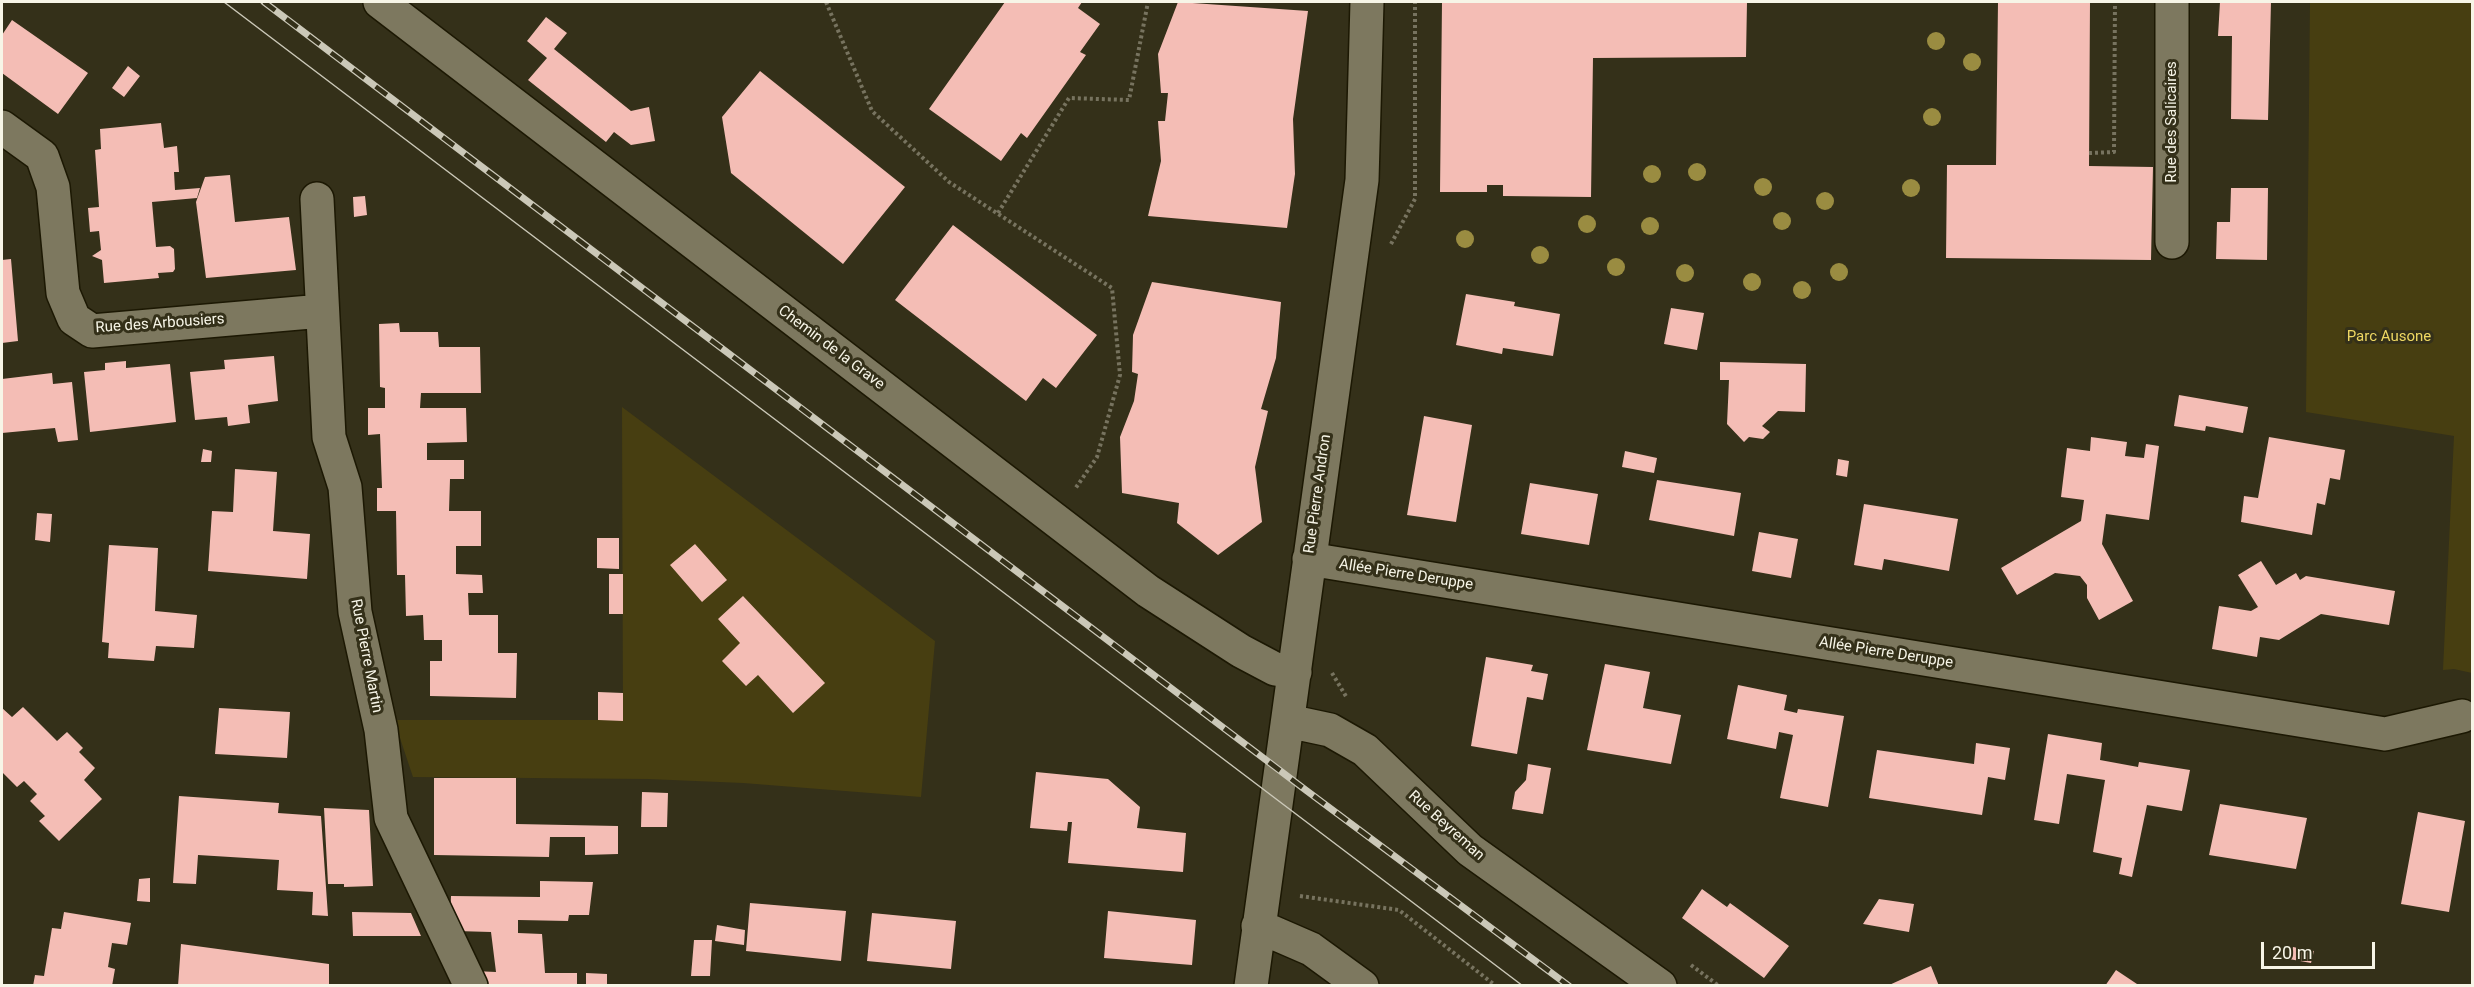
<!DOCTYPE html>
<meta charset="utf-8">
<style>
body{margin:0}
#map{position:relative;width:2474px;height:987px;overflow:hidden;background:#343019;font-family:Roboto,sans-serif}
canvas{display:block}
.frame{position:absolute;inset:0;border:3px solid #f7f5e7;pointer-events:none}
.scale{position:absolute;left:2261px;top:942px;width:114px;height:27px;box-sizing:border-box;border:3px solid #f7f5e7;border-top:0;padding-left:8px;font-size:18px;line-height:21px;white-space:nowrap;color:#f7f5e7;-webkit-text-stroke:4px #343019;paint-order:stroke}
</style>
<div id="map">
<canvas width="2474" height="987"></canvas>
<div class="frame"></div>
<div class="scale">20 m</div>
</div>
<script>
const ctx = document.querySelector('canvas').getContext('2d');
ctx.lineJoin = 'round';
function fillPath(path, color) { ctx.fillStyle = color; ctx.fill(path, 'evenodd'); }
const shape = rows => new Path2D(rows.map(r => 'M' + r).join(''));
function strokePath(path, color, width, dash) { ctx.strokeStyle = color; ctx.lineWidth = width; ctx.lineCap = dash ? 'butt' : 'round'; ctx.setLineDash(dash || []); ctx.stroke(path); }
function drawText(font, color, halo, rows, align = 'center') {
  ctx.font = font + ' Roboto,sans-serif'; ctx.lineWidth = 6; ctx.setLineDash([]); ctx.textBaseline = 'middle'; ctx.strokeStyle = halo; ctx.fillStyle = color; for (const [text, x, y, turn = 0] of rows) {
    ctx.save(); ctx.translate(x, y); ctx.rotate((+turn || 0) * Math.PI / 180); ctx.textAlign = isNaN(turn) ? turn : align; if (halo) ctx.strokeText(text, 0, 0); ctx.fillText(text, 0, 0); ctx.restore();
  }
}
const green = shape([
 [2310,2,2472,2,2472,673,2454,669,2443,670,2454,436,2306,412],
 [622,407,935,641,921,797,743,783,648,779,413,777,394,720,623,720]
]);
const building = shape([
 [1005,2,1082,2,1078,8,1100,24,1080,52,1086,55,1027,138,1021,133,1001,161,929,109],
 [1178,2,1308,11,1293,119,1295,174,1287,228,1148,216,1161,161,1158,121,1165,121,1168,93,1161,93,1158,54],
 [1442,2,1747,2,1746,57,1593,58,1591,197,1503,196,1503,185,1487,185,1487,192,1440,192],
 [1998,2,2090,2,2089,166,2153,167,2151,260,1946,258,1947,165,1996,165],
 [2220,2,2271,2,2268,120,2231,119,2232,36,2218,36],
 [546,17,567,33,554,49,631,111,649,107,655,141,631,145,614,132,606,142,528,80,547,58,527,41],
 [12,20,88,73,58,114,2,73,2,35],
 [128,66,140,76,124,97,112,88],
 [760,71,905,187,843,264,731,173,722,117],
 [161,123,164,148,177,146,179,172,174,172,175,190,200,188,197,198,152,202,156,247,170,246,174,249,175,269,173,272,158,273,159,278,104,283,102,260,92,256,101,250,99,231,90,232,88,208,99,207,95,150,101,149,100,129],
 [230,175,235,222,289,217,296,270,206,278,196,202,205,177],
 [2231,188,2268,188,2267,260,2216,259,2217,222,2230,222],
 [365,196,367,215,354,217,353,197],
 [953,225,1097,335,1056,388,1043,378,1026,401,895,300],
 [11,259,18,341,2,343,2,260],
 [1152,282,1281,302,1276,358,1261,409,1268,411,1255,467,1262,522,1218,555,1177,523,1179,503,1122,493,1120,437,1134,401,1138,374,1132,372,1133,335],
 [1466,294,1515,302,1514,306,1560,314,1553,356,1503,348,1502,354,1456,345],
 [1671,308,1704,313,1697,350,1664,344],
 [399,323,400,332,438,332,439,347,480,347,481,393,421,393,420,408,466,408,467,442,427,443,427,460,464,460,464,479,450,479,449,511,481,511,481,546,456,546,456,574,482,575,483,593,468,593,469,615,498,615,498,653,517,653,516,698,430,696,430,661,442,661,442,640,424,640,423,615,406,616,405,575,397,575,396,511,377,511,377,488,382,488,380,434,368,435,368,408,385,408,385,388,380,387,379,324],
 [274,356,278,401,248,405,250,423,228,426,227,417,195,420,190,372,225,369,224,360],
 [126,361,126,368,170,364,176,422,90,432,84,372,105,370,105,363],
 [1720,362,1806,364,1805,412,1778,411,1762,426,1770,432,1763,439,1749,437,1744,442,1727,424,1729,380,1720,380],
 [52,373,53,384,72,382,78,440,58,442,55,428,2,433,2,379],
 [2179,395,2248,407,2243,433,2206,426,2205,431,2174,426],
 [1424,416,1472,425,1456,522,1407,515],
 [2091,437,2127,442,2125,456,2144,458,2146,444,2159,446,2149,520,2106,514,2102,544,2133,601,2099,620,2087,598,2087,585,2080,576,2055,573,2017,595,2001,568,2081,521,2084,500,2061,497,2067,448,2090,451],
 [2269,437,2345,450,2340,480,2330,478,2325,505,2317,503,2312,535,2241,522,2244,496,2258,498],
 [203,449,212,451,211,462,201,462],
 [1625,451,1657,458,1654,473,1622,467],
 [1838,459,1849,461,1847,477,1836,475],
 [235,469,277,472,273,531,310,534,307,579,208,571,212,511,233,512],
 [1657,480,1741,493,1734,536,1649,520],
 [1530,483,1598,494,1589,545,1521,534],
 [1864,504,1958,519,1949,571,1884,559,1882,570,1854,565],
 [37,513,52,514,50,542,35,540],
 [1759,532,1798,539,1791,578,1752,571],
 [597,538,619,538,619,569,597,568],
 [695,544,727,580,702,602,670,565],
 [109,545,158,548,155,611,197,615,194,648,156,646,154,661,108,658,109,643,102,642],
 [2261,561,2276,585,2296,573,2300,580,2306,576,2395,591,2389,625,2321,614,2279,640,2260,637,2257,657,2212,649,2219,606,2251,611,2258,607,2238,575],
 [609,574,623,574,623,614,609,614],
 [743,596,825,683,793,713,758,675,746,686,722,661,740,643,718,619],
 [1486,657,1533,665,1531,671,1548,674,1543,700,1527,697,1517,754,1471,746],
 [1605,664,1650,672,1643,708,1681,715,1671,764,1587,750],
 [1738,685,1787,695,1784,710,1797,713,1798,709,1844,716,1828,807,1780,798,1793,735,1779,732,1776,749,1727,739],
 [598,692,623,693,623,721,598,720],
 [23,707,57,741,67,732,83,748,79,752,95,768,84,780,102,799,59,841,39,821,45,816,30,801,37,794,24,781,17,787,2,772,2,708,12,717],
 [219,708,290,712,287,758,215,754],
 [2048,734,2102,743,2100,760,2138,767,2139,762,2190,770,2182,811,2147,805,2132,877,2119,874,2122,858,2093,852,2105,780,2067,774,2059,824,2034,820],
 [1976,743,2010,748,2005,780,1988,777,1982,815,1869,798,1877,750,1974,764],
 [1528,764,1551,768,1543,814,1512,809,1515,792,1526,780],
 [1036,772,1108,779,1140,807,1137,828,1186,833,1183,872,1068,863,1072,822,1068,822,1067,831,1030,828],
 [434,778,516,778,516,824,618,826,618,854,585,855,585,837,550,837,549,857,434,855],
 [642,792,668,793,667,827,641,827],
 [179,796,279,803,278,813,321,816,328,916,312,915,313,892,277,890,279,860,198,855,196,884,173,883],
 [2220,804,2307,818,2296,869,2209,855],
 [324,808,369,810,373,886,344,887,344,884,328,884],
 [2418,812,2465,821,2449,912,2401,904],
 [150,878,150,902,137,901,139,879],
 [540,881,593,882,589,915,569,915,568,921,518,920,518,933,542,934,545,973,577,973,577,986,480,986,474,971,496,972,491,932,456,931,450,920,451,896,540,897],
 [1702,889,1727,907,1730,903,1789,946,1764,978,1682,918],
 [1879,899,1914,904,1909,932,1863,924],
 [750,903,846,911,841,961,746,951],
 [1108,911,1196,920,1192,965,1104,958],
 [64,912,131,923,127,945,112,943,108,967,115,969,112,986,33,986,35,975,44,976,52,928,61,929],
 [352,912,411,913,421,936,353,936],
 [872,913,956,921,951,969,867,961],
 [717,925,745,930,744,945,715,941],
 [694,940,712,940,710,976,691,976],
 [181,944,329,964,329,986,178,986],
 [2293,947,2314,951,2311,963,2289,959],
 [1931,966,1939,986,1887,986],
 [2116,970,2140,986,2105,986],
 [586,973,607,974,607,986,586,986]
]);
const path = shape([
 [826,2,872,111,949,182,1112,288,1120,375,1097,457,1075,489],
 [2089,153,2114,152,2115,2],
 [998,213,1069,98,1129,100,1148,2],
 [1391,244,1415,199,1415,2],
 [1332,673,1347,698],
 [1300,896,1399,910,1496,986],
 [1691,965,1719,986]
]);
const minor = shape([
 [380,2,1148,591,1241,651,1275,669,1295,672],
 [2172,2,2172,242],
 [2,127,42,156,53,187,63,293,74,319,92,331,322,311],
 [317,199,329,437,345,487,355,612,381,730,391,818,471,986],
 [1309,559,2385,734,2462,716],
 [1288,721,1330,730,1365,750,1470,850,1660,986],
 [1258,926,1311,949,1362,986],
 [1251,986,1362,180,1367,2]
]);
const tram = shape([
 [224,2,1523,986]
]);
const rail = shape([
 [264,2,1307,791,1569,986]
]);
const trees = [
 [1936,41],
 [1972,62],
 [1932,117],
 [1697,172],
 [1652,174],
 [1763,187],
 [1911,188],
 [1825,201],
 [1782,221],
 [1587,224],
 [1650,226],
 [1465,239],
 [1540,255],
 [1616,267],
 [1839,272],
 [1685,273],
 [1752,282],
 [1802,290]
];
const streetNames = [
 ["Rue des Salicaires",2172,122,-90],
 ["Rue des Arbousiers",160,324,-4],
 ["Chemin de la Grave",831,348,37],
 ["Rue Pierre Andron",1318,494,-82],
 ["Allée Pierre Deruppe",1406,575,9],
 ["Allée Pierre Deruppe",1886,653,9],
 ["Rue Pierre Martin",366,656,79],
 ["Rue Beyreman",1446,826,42]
];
const parkNames = [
 ["Parc Ausone",2389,337]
];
fillPath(green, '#473e11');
fillPath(building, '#f4bdb5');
strokePath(minor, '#1c1803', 36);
strokePath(path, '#77735f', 4, [3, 3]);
strokePath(minor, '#7d785f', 33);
strokePath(tram, '#cbc8b8', 1.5);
strokePath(rail, '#cbc8b8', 7);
strokePath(rail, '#343019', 4.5, [14]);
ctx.fillStyle = '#9a8c41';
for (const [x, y] of trees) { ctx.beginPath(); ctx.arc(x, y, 9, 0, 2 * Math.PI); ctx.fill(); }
drawText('15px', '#f7f5e7', '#343019', streetNames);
drawText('15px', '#eed762', '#343019', parkNames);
</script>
